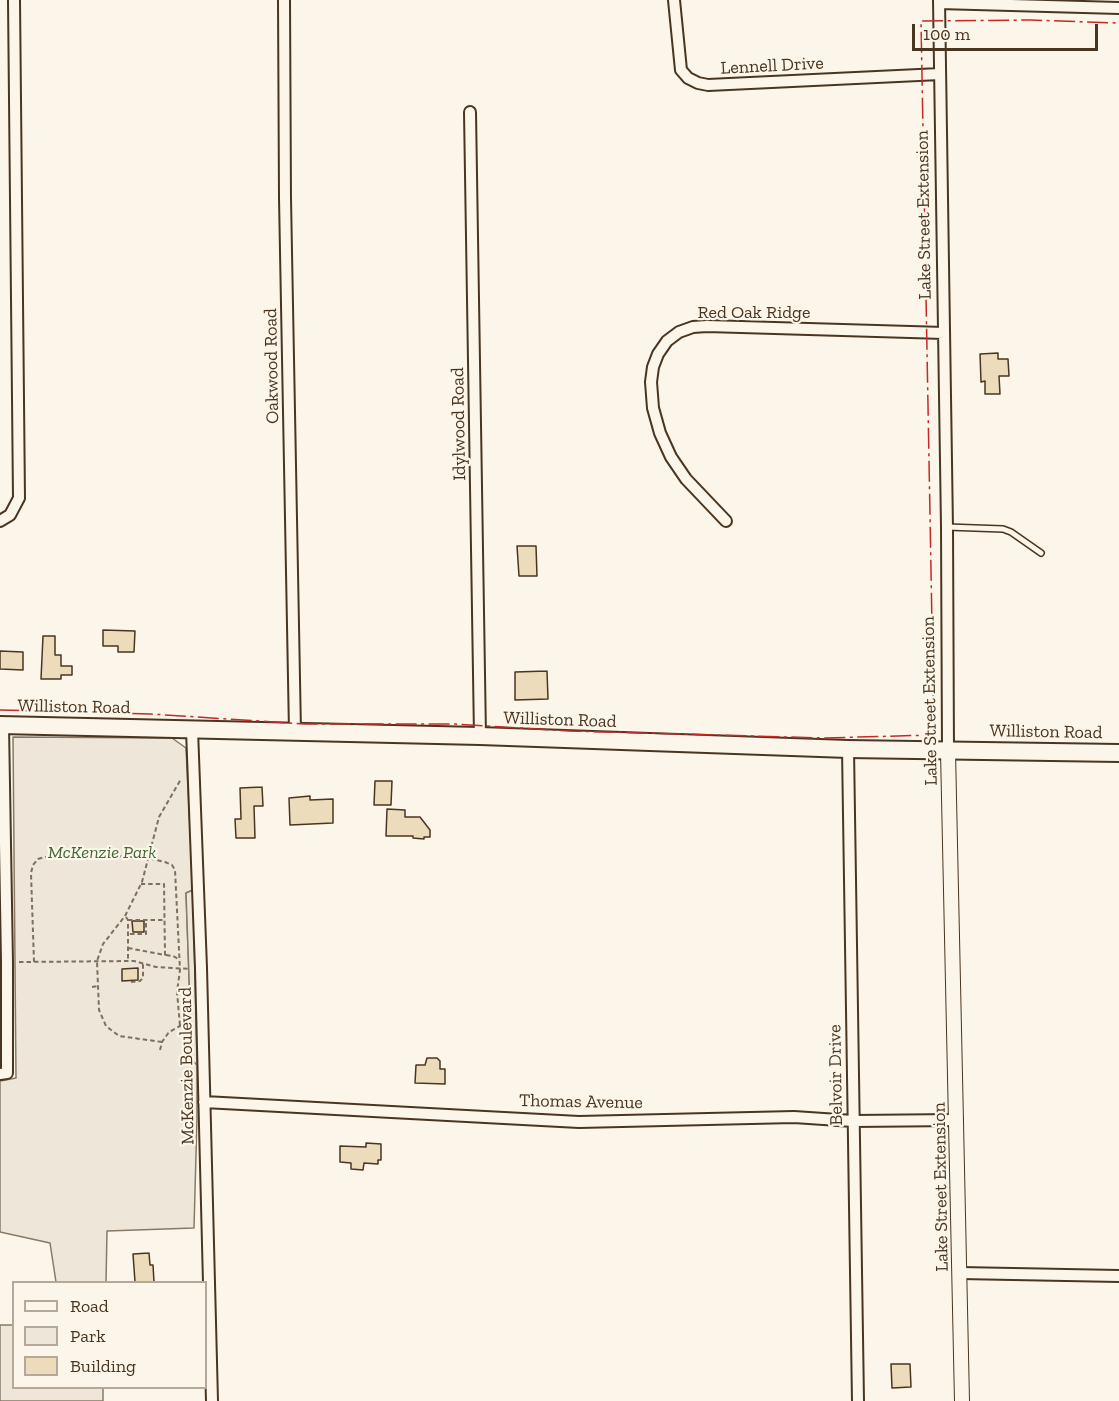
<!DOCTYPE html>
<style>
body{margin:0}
#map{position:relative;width:1119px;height:1401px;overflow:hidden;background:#fbf6e9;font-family:"Zilla Slab",serif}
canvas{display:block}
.legend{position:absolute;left:12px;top:1281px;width:195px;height:108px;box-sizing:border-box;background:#fbf6e9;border:2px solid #b4a999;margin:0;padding:8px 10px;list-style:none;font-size:18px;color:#4a3520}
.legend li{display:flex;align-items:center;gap:12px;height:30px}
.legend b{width:30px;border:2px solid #b4a999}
.scale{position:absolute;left:912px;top:24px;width:186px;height:27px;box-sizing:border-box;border:3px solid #4a3520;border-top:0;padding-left:8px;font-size:18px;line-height:21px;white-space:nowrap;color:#4a3520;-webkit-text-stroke:4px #fbf6e9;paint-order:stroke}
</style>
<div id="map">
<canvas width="1119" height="1401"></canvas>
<ul class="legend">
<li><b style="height:8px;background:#fbf6e9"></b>Road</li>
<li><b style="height:16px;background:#ede6d9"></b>Park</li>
<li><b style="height:16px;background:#ecdcbc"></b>Building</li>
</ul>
<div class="scale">100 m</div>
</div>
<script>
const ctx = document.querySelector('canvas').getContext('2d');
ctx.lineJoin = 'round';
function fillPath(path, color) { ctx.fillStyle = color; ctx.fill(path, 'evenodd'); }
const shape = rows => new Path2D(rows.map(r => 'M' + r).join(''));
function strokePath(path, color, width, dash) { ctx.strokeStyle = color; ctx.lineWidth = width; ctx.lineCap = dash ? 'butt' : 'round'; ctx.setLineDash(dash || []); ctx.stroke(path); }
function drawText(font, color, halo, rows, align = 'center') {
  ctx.font = font + ' "Zilla Slab",serif'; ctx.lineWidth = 4.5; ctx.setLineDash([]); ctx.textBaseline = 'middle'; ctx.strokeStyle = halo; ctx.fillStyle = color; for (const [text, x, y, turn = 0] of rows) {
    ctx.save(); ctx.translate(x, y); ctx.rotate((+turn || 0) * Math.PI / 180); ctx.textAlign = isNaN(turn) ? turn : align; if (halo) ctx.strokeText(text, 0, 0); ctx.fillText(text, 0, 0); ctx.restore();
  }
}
const green = shape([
 [13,737,172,738,186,748,193,890,186,893,192,1059,197,1065,197,1118,194,1228,107,1231,106,1282,56,1282,50,1243,0,1232,0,1081,16,1078,13,737],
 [0,1325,13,1325,14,1388,103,1388,103,1401,0,1401,0,1325]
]);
const parking = shape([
 [193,890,197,1065,192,1060,186,893,193,890]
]);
const building = shape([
 [998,353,998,359,1008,359,1009,376,999,376,1000,394,985,394,985,381,981,382,980,354,998,353],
 [517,546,536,546,537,576,519,576,517,546],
 [103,630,135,631,134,652,118,652,118,646,103,646,103,630],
 [43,636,55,636,55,655,61,655,61,666,72,666,72,675,61,675,61,679,41,679,43,636],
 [0,651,23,652,23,670,0,669,0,651],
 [547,671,548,699,515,700,515,672,547,671],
 [375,781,392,781,391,805,374,805,375,781],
 [262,787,263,806,254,806,255,838,236,838,235,819,241,819,240,788,262,787],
 [310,796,310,800,333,799,333,823,290,825,289,798,310,796],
 [387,809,405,810,405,817,420,817,430,830,430,837,424,837,424,839,413,838,413,836,386,836,387,809],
 [132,921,144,921,144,932,133,932,132,921],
 [138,968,138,980,122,981,122,969,138,968],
 [427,1058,437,1058,440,1061,440,1069,445,1069,445,1084,415,1083,416,1065,425,1065,427,1058],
 [366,1143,381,1144,381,1160,378,1160,378,1164,364,1163,363,1170,351,1169,351,1163,340,1162,340,1146,366,1147,366,1143],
 [149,1253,150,1265,153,1265,154,1282,135,1282,133,1254,149,1253],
 [891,1364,910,1364,911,1387,892,1388,891,1364]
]);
const path = shape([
 [126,917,128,920,128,961],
 [128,920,164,920],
 [130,934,146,934,146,920],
 [128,948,165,955,164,884,141,884],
 [166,955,173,956,180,960],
 [19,962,134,961,156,967,190,969],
 [34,962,31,873,33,865,38,859,45,857,114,856,148,858,165,862,172,865,175,870,180,970,177,992,180,1026],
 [131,982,140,981,143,978,143,963],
 [92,987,98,986],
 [162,1042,119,1036,106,1026,99,1010,97,961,103,944,125,916,142,882,159,817,181,779],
 [160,1050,162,1042,169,1032,180,1026,190,1025]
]);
const service = shape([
 [947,527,1003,529,1011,532,1041,553]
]);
const minor = shape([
 [284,0,285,198,295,732],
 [674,0,681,70,688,78,698,83,708,85,940,74],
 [939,0,947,527,948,751],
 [939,3,1119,8],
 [470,112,480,736],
 [0,521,10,515,19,498,14,0],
 [726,521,686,479,671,457,660,433,653,408,651,382,653,367,658,354,667,341,679,332,693,327,707,326,944,333],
 [192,730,201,968,212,1401],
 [848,749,858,1401],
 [0,1074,7,1073,7,963,3,725],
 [204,1102,579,1122,794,1117,853,1121,957,1120],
 [960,1273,1119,1276]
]);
const tertiary = shape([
 [948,751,962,1401]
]);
const secondary = shape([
 [0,725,480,736,848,749,1119,753]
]);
const power = shape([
 [0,710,151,714,305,724,455,724,570,731,824,738,934,735,921,21,1031,20,1119,23]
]);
const streetNames = [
 ["Lennell Drive",772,66,-3],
 ["Lake Street Extension",924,215,-91],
 ["Red Oak Ridge",754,313],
 ["Oakwood Road",272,366,-91],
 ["Idylwood Road",459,424,-91],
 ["Lake Street Extension",930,701,-91],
 ["Williston Road",74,707,1],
 ["Williston Road",560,720,2],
 ["Williston Road",1046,732,1],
 ["McKenzie Boulevard",187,1066,-91],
 ["Belvoir Drive",836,1075,-91],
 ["Thomas Avenue",581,1102,1],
 ["Lake Street Extension",941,1187,-91]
];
const parkNames = [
 ["McKenzie Park",102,853]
];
fillPath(green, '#ede6d9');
strokePath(green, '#887966', 1.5);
fillPath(parking, '#ede7d9');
strokePath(parking, '#887966', 1.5);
fillPath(building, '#ecdcbc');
strokePath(building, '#4a3520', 1.5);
strokePath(service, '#4a3520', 8);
strokePath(minor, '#4a3520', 14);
strokePath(tertiary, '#4a3520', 16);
strokePath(secondary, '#4a3520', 20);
strokePath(path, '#7f6f5c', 2, [4.5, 3]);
strokePath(service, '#fbf6e9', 5);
strokePath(minor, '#fbf6e9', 10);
strokePath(tertiary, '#fbf6e9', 14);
strokePath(secondary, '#fbf6e9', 16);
strokePath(power, '#c62828', 1.5, [21, 4.5, 3, 4.5]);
drawText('18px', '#4a3520', '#fbf6e9', streetNames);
drawText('italic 18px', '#436837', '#fbf6e9', parkNames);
</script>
